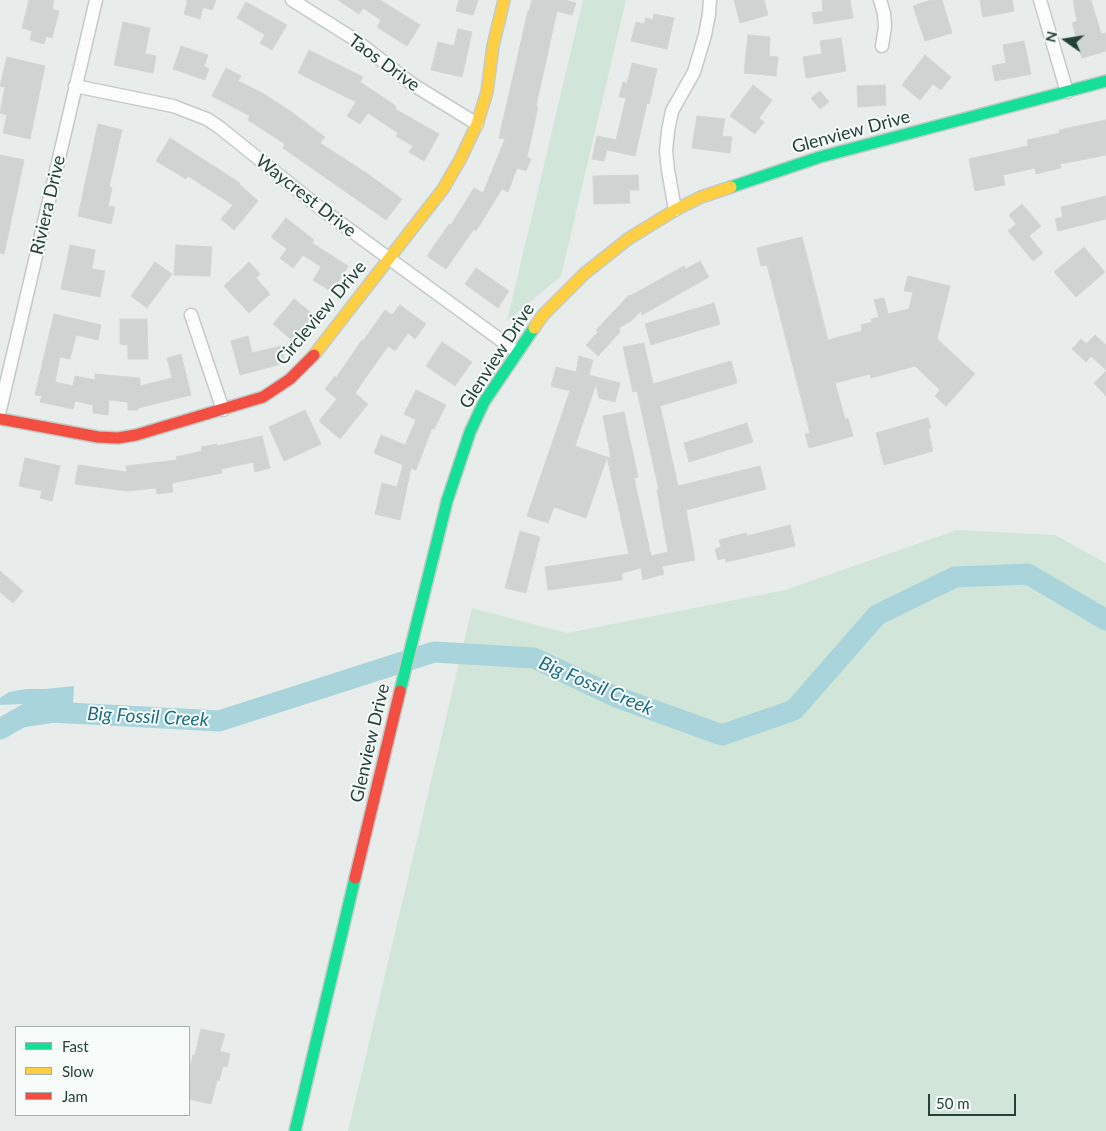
<!DOCTYPE html>
<style>
body{margin:0}
#map{position:relative;width:1106px;height:1131px;overflow:hidden;background:#e8edeb;font-family:Lato,sans-serif}
canvas{display:block}
.legend{position:absolute;left:15px;top:1026px;width:175px;height:90px;box-sizing:border-box;background:#f7fbf9;border:1px solid #a3b1ad;margin:0;padding:6px 9px;list-style:none;font-size:15px;color:#24423a}
.legend li{display:flex;align-items:center;gap:10px;height:25px}
.legend b{width:25px;border:1px solid #a3b1ad}
.north{position:absolute;left:1041px;top:15px;width:50px;height:50px;-webkit-text-stroke:4px #f7fbf9;paint-order:stroke;rotate:283deg;font-size:14px;font-weight:700;line-height:20px;text-align:center;color:#24423a}
.north::after{content:'';display:block;margin:auto;width:18px;height:22px;background:#24423a;clip-path:polygon(50% 0,100% 100%,50% 72%,0 100%)}
.scale{position:absolute;left:928px;top:1094px;width:88px;height:22px;box-sizing:border-box;border:2px solid #24423a;border-top:0;padding-left:6px;font-size:15px;line-height:18px;white-space:nowrap;color:#24423a;-webkit-text-stroke:4px #f7fbf9;paint-order:stroke}
</style>
<div id="map">
<canvas width="1106" height="1131"></canvas>
<ul class="legend">
<li><b style="height:6px;background:#16e098"></b>Fast</li>
<li><b style="height:6px;background:#ffcf43"></b>Slow</li>
<li><b style="height:6px;background:#f24e42"></b>Jam</li>
</ul>
<div class="north">N</div>
<div class="scale">50 m</div>
</div>
<script>
const ctx = document.querySelector('canvas').getContext('2d');
ctx.lineJoin = 'round';
function fillPath(path, color) { ctx.fillStyle = color; ctx.fill(path, 'evenodd'); }
const shape = rows => new Path2D(rows.map(r => 'M' + r).join(''));
function strokePath(path, color, width, dash) { ctx.strokeStyle = color; ctx.lineWidth = width; ctx.lineCap = dash ? 'butt' : 'round'; ctx.setLineDash(dash || []); ctx.stroke(path); }
function drawText(font, color, halo, rows, align = 'center') {
  ctx.font = font + ' Lato,sans-serif'; ctx.lineWidth = 4; ctx.setLineDash([]); ctx.textBaseline = 'middle'; ctx.strokeStyle = halo; ctx.fillStyle = color; for (const [text, x, y, turn = 0] of rows) {
    ctx.save(); ctx.translate(x, y); ctx.rotate((+turn || 0) * Math.PI / 180); ctx.textAlign = isNaN(turn) ? turn : align; if (halo) ctx.strokeText(text, 0, 0); ctx.fillText(text, 0, 0); ctx.restore();
  }
}
const green = shape([
 [583,0,626,0,561,276,507,321],
 [957,530,1055,535,1106,563,1106,1131,348,1131,472,608,567,633,785,590]
]);
const water = shape([
 [74,686,72,720,13,729,0,736,0,723,28,706,21,704,0,705,0,698,9,692,26,689,45,689]
]);
const river = shape([
 [0,729,32,711,219,721,434,652,534,658,614,696,722,735,794,710,877,615,955,577,1028,574,1106,620]
]);
const building = shape([
 [29,0,54,0,52,9,59,11,52,38,46,36,44,44,30,40,32,31,22,28,29,0],
 [187,0,216,0,212,10,203,7,200,19,184,14,187,3,187,0],
 [338,0,380,0,420,25,407,46,377,27,381,20,363,8,359,14,338,0],
 [459,0,478,0,473,15,456,11,459,0],
 [532,0,565,0,576,3,572,15,557,11,536,106,538,107,527,157,531,159,526,171,517,168,508,192,502,189,476,231,474,229,446,269,427,256,449,224,451,225,474,188,483,193,505,139,499,138,528,11,529,11,532,0],
 [734,0,764,0,768,15,740,23,734,0],
 [822,0,850,0,853,18,814,24,812,13,823,11,822,0],
 [931,0,942,0,952,33,925,41,913,6,931,0],
 [980,0,1012,0,1014,11,983,17,980,0],
 [1073,0,1091,0,1101,34,1106,33,1106,51,1082,58,1072,23,1077,21,1073,0],
 [246,2,287,25,272,50,260,43,265,35,237,18,246,2],
 [654,14,674,18,667,49,631,41,636,22,644,24,646,18,653,20,654,14],
 [123,22,150,28,145,54,156,56,153,73,114,65,123,22],
 [458,29,472,32,462,77,431,70,438,42,454,46,458,29],
 [748,35,770,37,769,56,778,57,776,76,744,73,748,35],
 [841,38,846,71,806,78,803,57,822,54,820,41,841,38],
 [1024,41,1031,74,995,81,992,66,1006,63,1003,45,1024,41],
 [181,46,208,55,204,66,209,69,205,80,173,69,181,46],
 [309,50,363,77,360,82,396,106,395,109,439,134,424,161,409,152,413,146,396,136,398,133,368,113,360,124,347,116,356,102,298,73,309,50],
 [925,55,951,77,941,90,933,84,920,100,902,85,925,55],
 [7,57,45,66,30,139,3,133,7,115,0,113,5,87,0,86,7,57],
 [632,63,657,69,649,104,647,103,635,156,607,150,604,161,592,159,597,136,616,140,626,98,619,97,623,82,627,83,632,63],
 [226,68,241,76,238,81,264,94,290,111,325,137,320,143,368,174,402,199,386,220,283,148,285,144,248,120,250,116,212,96,226,68],
 [753,85,772,100,759,118,764,122,755,134,730,116,753,85],
 [885,85,886,105,858,107,857,86,885,85],
 [820,91,829,102,820,109,811,98,820,91],
 [697,116,725,119,722,136,732,137,730,153,692,148,697,116],
 [1106,120,1106,155,1060,164,1061,168,1036,174,1035,168,1003,175,1005,185,975,191,969,159,1028,146,1027,140,1060,133,1059,130,1106,120],
 [98,124,122,130,109,187,112,188,108,206,115,207,111,224,78,216,98,124],
 [170,138,240,183,239,184,258,201,234,230,221,219,233,205,188,176,186,179,156,161,170,138],
 [0,155,24,160,4,254,0,253,0,155],
 [638,175,639,190,629,190,630,203,594,204,593,176,638,175],
 [1106,196,1106,219,1058,231,1055,219,1063,217,1061,207,1106,196],
 [1022,204,1041,226,1029,236,1043,253,1033,261,1008,231,1016,224,1009,215,1022,204],
 [286,218,314,240,312,243,348,266,332,292,313,280,321,267,303,255,293,268,280,258,287,249,271,237,286,218],
 [802,237,828,340,862,331,861,325,872,322,871,319,879,317,874,300,884,298,888,314,909,309,913,292,904,291,908,276,950,286,937,339,975,374,946,406,935,396,940,390,915,366,871,378,870,374,835,383,845,419,848,418,853,436,809,448,805,434,810,433,767,265,761,266,757,248,802,237],
 [70,245,95,250,92,269,105,271,100,297,61,289,70,245],
 [176,245,212,247,210,276,174,275,176,245],
 [1084,247,1105,272,1076,297,1054,272,1084,247],
 [700,261,709,277,642,315,641,311,631,321,619,328,620,332,598,356,586,345,598,332,596,330,629,295,630,296,684,266,686,269,700,261],
 [155,262,172,274,147,308,131,296,155,262],
 [249,262,260,274,256,278,270,294,249,313,224,286,249,262],
 [476,268,509,291,498,308,465,284,476,268],
 [294,299,314,315,293,341,273,324,294,299],
 [714,303,720,324,651,345,645,324,714,303],
 [400,305,426,324,415,339,408,333,395,351,388,346,355,393,368,404,340,439,319,421,337,399,325,389,335,376,336,378,362,340,363,341,385,310,392,315,400,305],
 [54,314,101,325,98,340,76,335,70,359,60,357,55,382,73,386,75,376,95,380,95,374,140,378,140,386,172,378,167,358,181,354,191,395,138,408,138,410,128,410,128,402,109,400,108,415,93,413,93,405,75,401,73,409,40,402,42,396,35,395,54,314],
 [120,319,147,319,148,359,128,359,128,345,120,344,120,319],
 [1095,335,1106,345,1106,370,1091,356,1086,362,1072,349,1081,339,1086,344,1095,335],
 [248,336,252,353,281,346,285,363,240,375,231,341,248,336],
 [442,342,472,362,455,386,426,366,442,342],
 [644,343,653,384,731,361,737,383,660,406,678,486,760,466,766,489,686,510,695,560,662,566,664,574,643,580,641,568,622,573,622,580,548,590,545,567,629,554,607,457,611,458,603,416,624,412,638,477,634,478,651,556,668,552,657,490,659,490,637,391,633,392,623,347,644,343],
 [579,356,593,360,589,375,620,383,615,402,599,398,596,384,575,446,607,457,586,518,554,507,548,523,527,516,570,391,551,386,556,367,576,372,579,356],
 [1106,371,1106,396,1094,383,1106,371],
 [416,390,446,405,434,429,432,428,416,470,411,468,400,520,375,514,382,483,397,487,403,465,374,453,381,435,405,445,416,420,404,414,416,390],
 [305,410,321,444,284,461,269,427,305,410],
 [928,418,931,428,928,429,933,451,884,465,876,433,928,418],
 [747,423,753,442,689,462,684,443,747,423],
 [262,436,270,468,255,472,253,462,221,469,222,473,172,483,173,492,157,494,156,488,127,491,75,484,78,465,127,472,126,466,177,460,176,457,202,451,201,447,217,444,217,446,262,436],
 [25,458,60,466,52,501,40,498,42,491,19,486,25,458],
 [790,525,795,546,726,562,725,558,718,560,715,549,721,547,719,540,746,533,747,536,790,525],
 [520,531,540,537,526,593,505,588,520,531],
 [0,571,23,591,13,603,0,592,0,571],
 [201,1029,225,1034,220,1051,230,1054,227,1067,223,1066,219,1081,217,1080,211,1104,189,1099,189,1085,191,1074,189,1074,189,1071,193,1055,195,1055,201,1029]
]);
const street = shape([
 [292,0,354,39,412,84,477,124],
 [880,0,884,13,885,27,882,46],
 [1040,0,1067,92],
 [75,86,173,106,207,119,219,127,320,208,517,352],
 [675,210,668,170,666,151,668,131,672,111,694,72,705,35,709,14,710,0],
 [191,315,223,410],
 [0,410,96,0]
]);
const fast = shape([
 [731,187,820,157,1106,81],
 [400,691,447,501,470,432,484,402,534,328],
 [295,1131,355,878]
]);
const slow = shape([
 [534,328,543,315,584,274,628,239,675,210,701,197,731,187],
 [314,355,443,189,461,158,477,124,487,92,493,46,504,0]
]);
const jam = shape([
 [0,419,98,437,118,438,136,435,263,397,290,379,314,355],
 [355,878,400,691]
]);
const streetNames = [
 ["Taos Drive",384,63,36],
 ["Glenview Drive",851,132,-15],
 ["Waycrest Drive",306,196,38],
 ["Riviera Drive",48,205,-77],
 ["Circleview Drive",321,313,-50],
 ["Glenview Drive",497,356,-57],
 ["Glenview Drive",370,743,-77]
];
const waterNames = [
 ["Big Fossil Creek",596,686,23],
 ["Big Fossil Creek",148,717,3]
];
fillPath(green, '#d1e6d8');
fillPath(water, '#a9d4db');
strokePath(river, '#a9d4db', 21);
fillPath(building, '#cfd4d2');
strokePath(building, '#d1d6d4', 1);
strokePath(street, '#c5cac8', 15);
strokePath(fast, '#c3cbc8', 14);
strokePath(slow, '#c3cbc8', 14);
strokePath(jam, '#c3cbc8', 14);
strokePath(street, '#fcfcfc', 12);
strokePath(fast, '#16e098', 11);
strokePath(slow, '#ffcf43', 11);
strokePath(jam, '#f24e42', 11);
drawText('18px', '#24423a', '#f7fbf9', streetNames);
drawText('italic 19px', '#1c6f80', '#f7fbf9', waterNames);
</script>
